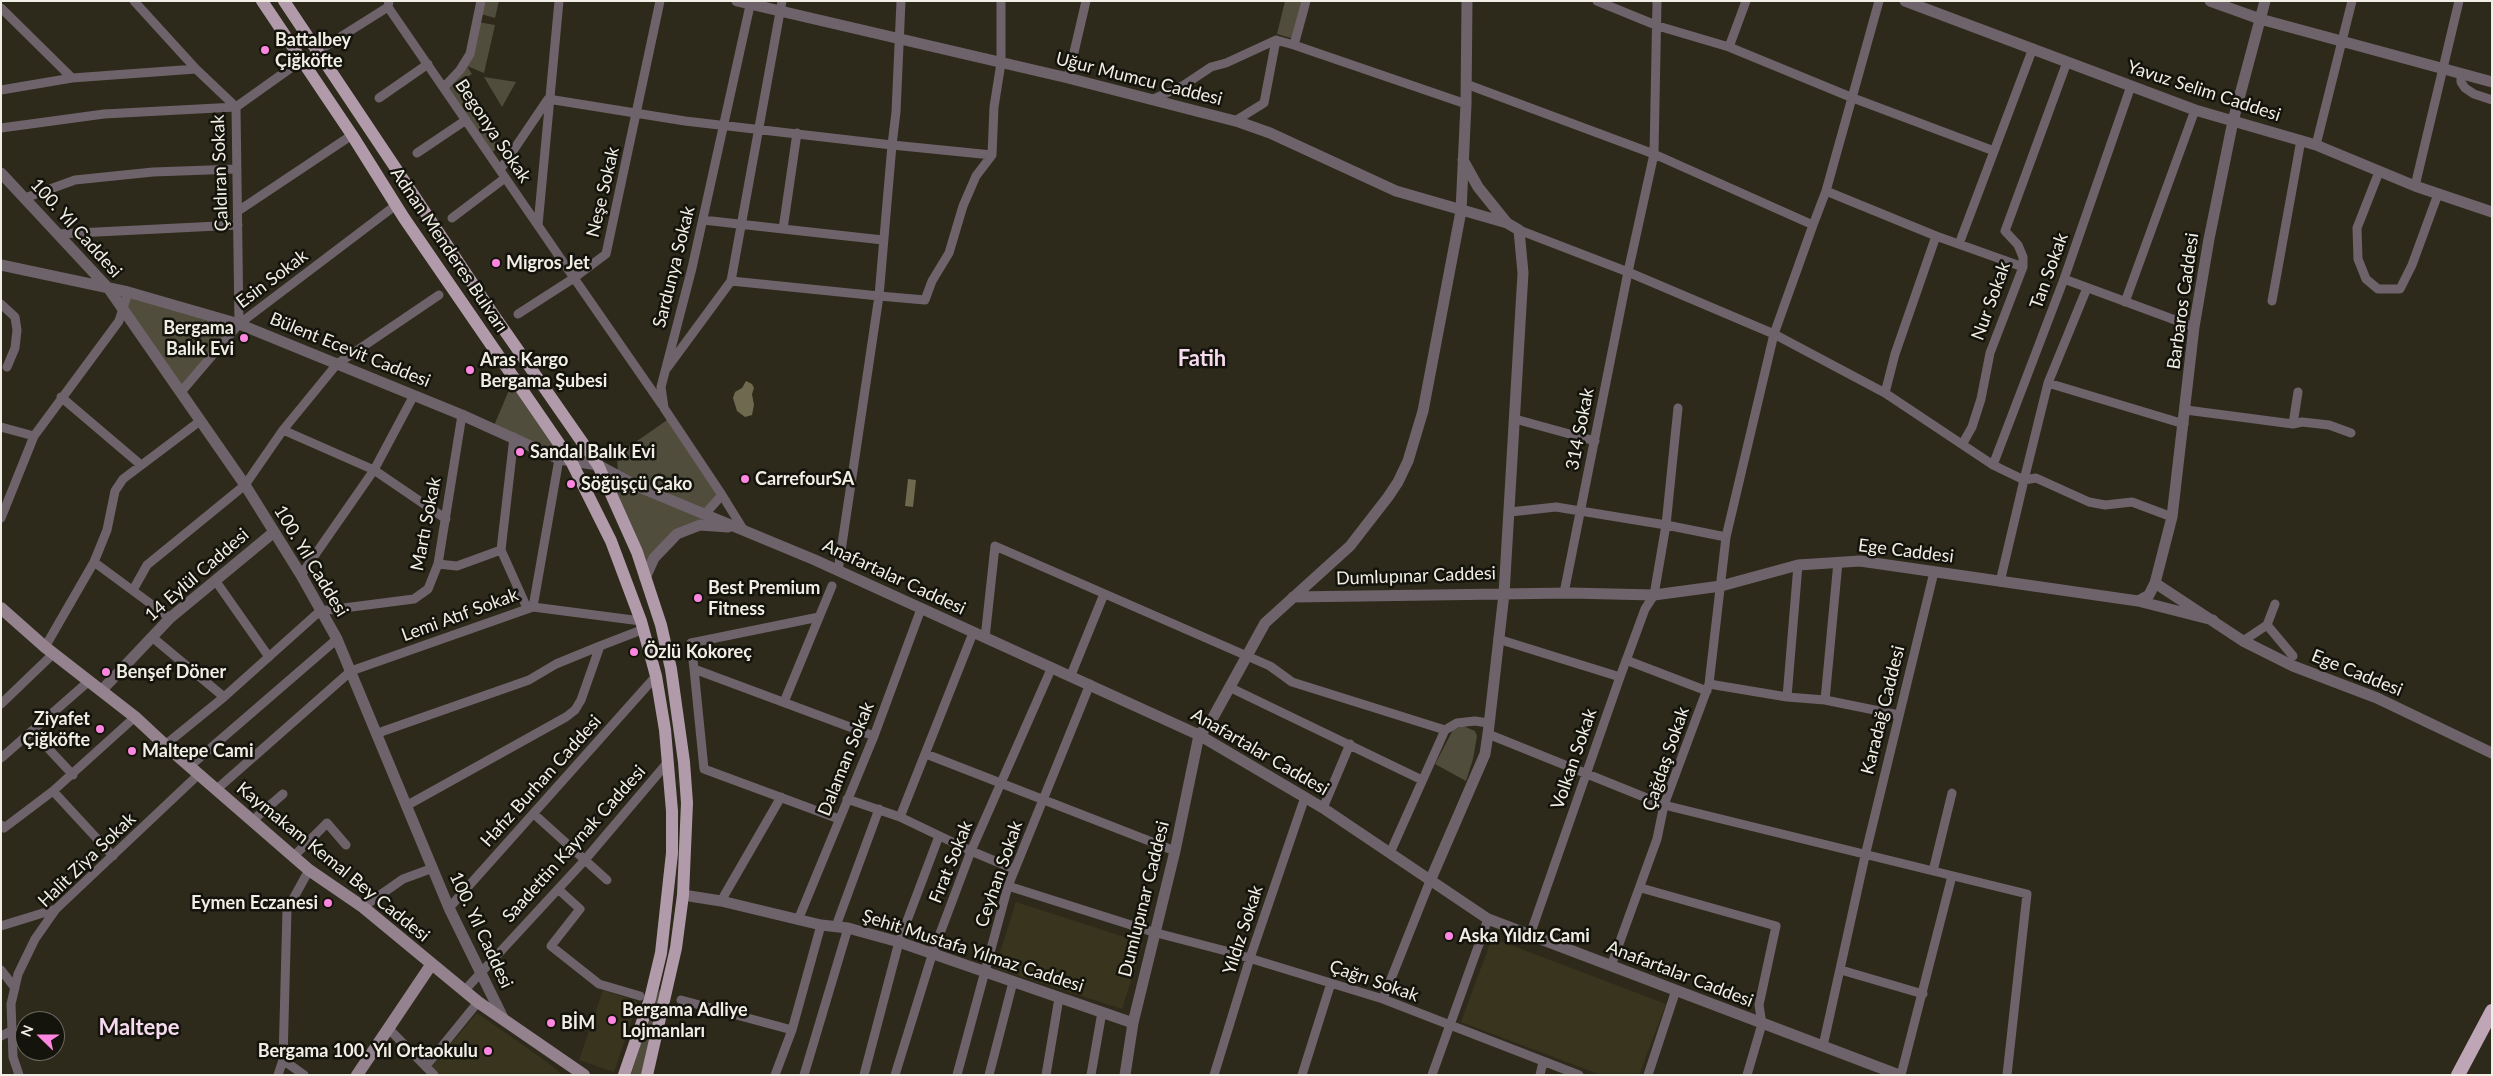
<!DOCTYPE html>
<meta charset="utf-8">
<style>
body{margin:0}
#map{position:relative;width:2493px;height:1076px;overflow:hidden;background:#2d2a1b;font-family:Lato,sans-serif}
canvas{display:block}
.frame{position:absolute;inset:0;border:2px solid #f1efe5;pointer-events:none}
.north{position:absolute;left:15px;top:1011px;width:50px;height:50px;box-sizing:border-box;background:#14130c;border:1px solid #6c6b63;border-radius:50%;rotate:292deg;font-size:14px;font-weight:700;line-height:20px;text-align:center;color:#f1efe5}
.north::after{content:'';display:block;margin:auto;width:18px;height:22px;background:#fd86e1;clip-path:polygon(50% 0,100% 100%,50% 72%,0 100%)}
</style>
<div id="map">
<canvas width="2493" height="1076"></canvas>
<div class="frame"></div>
<div class="north">N</div>
</div>
<script>
const ctx = document.querySelector('canvas').getContext('2d');
ctx.lineJoin = 'round';
function fillPath(path, color) { ctx.fillStyle = color; ctx.fill(path, 'evenodd'); }
const shape = rows => new Path2D(rows.map(r => 'M' + r).join(''));
function strokePath(path, color, width, dash) { ctx.strokeStyle = color; ctx.lineWidth = width; ctx.lineCap = dash ? 'butt' : 'round'; ctx.setLineDash(dash || []); ctx.stroke(path); }
function drawText(font, color, halo, rows, align = 'center') {
  ctx.font = font + ' Lato,sans-serif'; ctx.lineWidth = 5; ctx.setLineDash([]); ctx.textBaseline = 'middle'; ctx.strokeStyle = halo; ctx.fillStyle = color; for (const [text, x, y, turn = 0] of rows) {
    ctx.save(); ctx.translate(x, y); ctx.rotate((+turn || 0) * Math.PI / 180); ctx.textAlign = isNaN(turn) ? turn : align; if (halo) ctx.strokeText(text, 0, 0); ctx.fillText(text, 0, 0); ctx.restore();
  }
}
const built = shape([
 [1016,902,1143,943,1122,1009,995,968],
 [1492,938,1666,1004,1639,1075,1601,1075,1461,1022],
 [603,990,638,1002,614,1072,579,1060],
 [477,1013,547,1062,563,1075,439,1075,431,1067]
]);
const green = shape([
 [483,1,499,1,495,18,481,14],
 [1285,1,1303,1,1294,39,1277,34],
 [478,22,495,25,484,73,467,66,472,74,456,83,499,147,491,153,448,88,466,66],
 [484,77,516,82,502,107],
 [128,292,239,324,181,392,122,311],
 [515,376,571,461,493,428],
 [670,418,722,495,705,514,700,525,677,533,645,578,609,486,618,474,617,455],
 [1463,726,1475,731,1477,736,1473,759,1466,781,1435,764,1453,730],
 [659,990,664,990,642,1075,634,1075,631,1074]
]);
const water = shape([
 [746,381,752,384,754,388,752,394,754,405,752,415,745,417,737,411,733,398,735,392,742,388],
 [908,479,916,480,913,507,905,506]
]);
const minor = shape([
 [134,1,196,69,236,107,239,324],
 [389,1,388,7,574,278,518,314],
 [660,1,606,254,574,278,662,405],
 [1306,1,1294,45,1466,104],
 [1597,1,1658,26,1729,47,1853,98,1994,151],
 [1879,1,1826,191,1936,236,1895,354,1885,393],
 [1,8,72,78],
 [1729,47,1746,1],
 [318,51,388,7],
 [2461,76,2461,82,2465,88,2474,94,2492,100],
 [1068,78,1086,1],
 [1466,84,1654,154,1813,225,1826,191],
 [444,87,460,70,470,54,481,1],
 [1,90,72,78,196,69],
 [379,98,428,64],
 [1151,100,1184,85,1211,67,1226,63,1276,40],
 [236,107,302,60],
 [1235,121,1264,103,1276,40,1294,45],
 [1,128,104,114,236,107],
 [2316,145,2352,1],
 [417,153,466,120],
 [500,170,548,99,685,121,892,145,896,112,901,1],
 [2379,172,2357,228,2358,259,2366,279,2378,289,2400,289,2412,265,2438,194],
 [2415,186,2459,1],
 [25,198,75,180,153,172,237,169],
 [238,211,352,135],
 [452,218,505,178],
 [703,220,783,229,797,133],
 [538,225,559,1],
 [783,229,883,240],
 [1519,230,1628,272,1774,334,1885,393,1993,465,2024,480,2000,582],
 [57,234,238,225],
 [1936,236,2023,267],
 [1959,244,2033,48],
 [2064,279,2194,327],
 [731,281,879,296,892,145,992,155,994,107,1001,63,1001,1],
 [2087,288,2048,383,2024,480,2036,478,2089,502,2105,505,2132,502,2172,517],
 [2272,301,2301,140],
 [2125,302,2195,110],
 [1,304,15,317,17,330,15,348,7,367],
 [667,368,731,281,782,1],
 [2048,383,2184,424],
 [181,392,239,324,396,205],
 [2298,392,2293,424,2302,422,2329,425,2351,433],
 [61,397,141,465],
 [2186,410,2293,424],
 [1515,419,1595,441],
 [1,427,34,436],
 [283,430,374,470,446,519],
 [514,437,501,550,527,608],
 [1963,443,1972,427,1981,399,1990,353,2023,267,2023,257,2018,245,2005,231,2067,62],
 [1993,465,2064,279,2131,86],
 [722,495,743,529],
 [1510,512,1556,507,1666,525,1726,537],
 [705,514,722,495,664,408,661,387,692,268,751,1],
 [1,518,34,436,119,321,128,292],
 [94,562,170,618],
 [438,564,457,566,501,550],
 [838,571,879,296,925,300,932,281,949,253,963,206,976,176,992,155],
 [301,575,374,470,414,395],
 [215,580,269,657],
 [133,590,147,565,245,485,283,430,337,364,439,295],
 [1564,593,1628,272,1654,154,1657,1],
 [533,607,559,459],
 [819,617,691,643,694,669,704,769,839,819],
 [2267,625,2275,604],
 [152,637,224,697],
 [985,638,995,546,1270,666,1292,682,1445,730],
 [1498,639,1620,677],
 [2243,641,2267,625,2293,656],
 [45,647,94,562,107,530,115,491,123,479,200,421],
 [1626,660,1707,691],
 [694,669,874,736],
 [1071,675,1104,594],
 [1709,684,1787,697,1825,700,1899,715],
 [1229,687,1422,780],
 [1787,697,1798,565],
 [1825,700,1838,562],
 [784,702,832,586],
 [1,704,53,654],
 [32,731,73,775],
 [378,733,529,680,556,664,600,646],
 [1488,734,1664,805,2027,894,2007,1075],
 [165,745,224,697,320,611,414,599,428,589,438,564,462,415],
 [926,754,1175,851],
 [1,758,89,681],
 [190,766,337,639],
 [217,789,351,671,533,607,641,621],
 [53,791,113,856],
 [847,799,900,817,971,851,1014,869],
 [406,806,566,717,575,710,581,700,600,646,644,629],
 [1323,808,1350,744],
 [534,814,607,880],
 [900,817,973,633],
 [252,821,283,794],
 [1,825,4,828,53,791,135,717],
 [1390,853,1445,730,1457,723,1475,721,1488,723],
 [293,857,327,823,346,845],
 [1933,871,1952,793],
 [1008,886,1153,932,1226,951,1383,999,1579,1075],
 [1641,888,1776,926,1759,1005,1762,1024,1747,1075],
 [558,889,580,909,551,946,599,984,640,996],
 [721,901,781,797],
 [363,907,403,879,433,868],
 [449,908,656,676],
 [798,920,874,736,921,609],
 [1,926,56,909],
 [836,926,879,809],
 [1530,935,1620,677,1645,609,1654,595,1666,525,1678,408],
 [1611,966,1657,839,1664,805,1709,684,1726,537,1774,334,1813,225],
 [1,970,15,988],
 [1841,970,1923,994],
 [464,991,584,861,668,762],
 [1383,999,1430,881],
 [681,1000,792,1030],
 [388,1028,434,1075],
 [1,1036,11,1031],
 [1823,1046,1865,856,1934,572],
 [426,1066,478,1002],
 [19,1075,13,1057,11,1004,18,974,35,939,56,909,199,774],
 [278,1075,283,1060],
 [304,1075,283,1060,287,910,309,870],
 [775,1075,792,1030,821,925],
 [804,1075,848,928],
 [864,1075,899,942,939,836],
 [895,1075,933,952,971,851,1052,667],
 [957,1075,1008,886,1090,684],
 [989,1075,1013,982],
 [1046,1075,1059,998],
 [1091,1075,1102,1012],
 [1214,1075,1250,958,1305,797],
 [1302,1075,1331,983],
 [1432,1075,1488,919],
 [1540,1075,1543,1062],
 [1648,1075,1676,990],
 [1901,1075,1952,876]
]);
const tertiary = shape([
 [737,1,1068,78,1239,122,1270,133,1396,191,1507,223],
 [1905,1,2195,110,2316,145,2415,186,2492,212],
 [2210,1,2260,19,2492,82],
 [1,173,109,289,245,485,301,575,337,639,449,908,504,1020],
 [1,265,128,292,239,324,462,415,559,459,598,465,639,487,815,560,1199,735,1323,808,1488,919,1899,1075],
 [582,481,630,485],
 [645,578,654,558,677,534,700,525,728,527],
 [2155,583,2243,641,2293,666,2377,698,2492,753],
 [1293,597,1570,593,1654,595,1721,586,1798,565,1860,561,2138,601,2213,620],
 [2138,601,2149,595,2155,583,2172,517,2194,327,2209,239,2233,121,2265,1],
 [102,690,170,618,274,532],
 [1430,881,1485,754,1488,734,1504,594,1523,273,1519,230,1507,223,1478,187,1463,160],
 [683,895,721,901,821,925,848,928,899,942,1133,1023],
 [1125,1075,1133,1023,1175,851,1199,735,1210,723,1265,623,1350,546,1388,497,1398,482,1408,461,1423,411,1461,211,1466,104,1467,1]
]);
const secondary = shape([
 [1,608,45,647,135,717,165,745,309,870,363,907,478,1002,584,1075],
 [357,1075,431,965]
]);
const primary = shape([
 [262,1,352,135,404,218,571,461,611,541,641,621,656,676,665,730,672,811,672,853,661,953,650,999,624,1075],
 [284,1,493,314,598,465,637,552,661,625,671,669,684,762,687,803,683,895,676,948,647,1075]
]);
const trunk = shape([
 [2458,1075,2492,1011]
]);
const markers = [
 [265,50,5,"#fd86e1"],
 [496,263,5,"#fd86e1"],
 [244,338,5,"#fd86e1"],
 [470,370,5,"#fd86e1"],
 [520,452,5,"#fd86e1"],
 [745,479,5,"#fd86e1"],
 [571,484,5,"#fd86e1"],
 [698,598,5,"#fd86e1"],
 [634,652,5,"#fd86e1"],
 [106,672,5,"#fd86e1"],
 [100,729,5,"#fd86e1"],
 [132,751,5,"#fd86e1"],
 [328,903,5,"#fd86e1"],
 [1449,936,5,"#fd86e1"],
 [612,1020,5,"#fd86e1"],
 [551,1023,5,"#fd86e1"],
 [488,1051,5,"#fd86e1"]
];
const poiNames = [
 ["Battalbey",275,40],
 ["Çiğköfte",275,61],
 ["Migros Jet",506,263],
 ["Bergama",234,328,"right"],
 ["Balık Evi",234,349,"right"],
 ["Aras Kargo",480,360],
 ["Bergama Şubesi",480,381],
 ["Sandal Balık Evi",530,452],
 ["CarrefourSA",755,479],
 ["Söğüşçü Çako",581,484],
 ["Best Premium",708,588],
 ["Fitness",708,609],
 ["Özlü Kokoreç",644,652],
 ["Benşef Döner",116,672],
 ["Ziyafet",90,719,"right"],
 ["Çiğköfte",90,740,"right"],
 ["Maltepe Cami",142,751],
 ["Eymen Eczanesi",318,903,"right"],
 ["Aska Yıldız Cami",1459,936],
 ["Bergama Adliye",622,1010],
 ["Lojmanları",622,1031],
 ["BİM",561,1023],
 ["Bergama 100. Yıl Ortaokulu",478,1051,"right"]
];
const streetNames = [
 ["Uğur Mumcu Caddesi",1139,79,14],
 ["Yavuz Selim Caddesi",2204,91,18],
 ["Begonya Sokak",493,131,56],
 ["Çaldıran Sokak",220,173,-92],
 ["Neşe Sokak",603,192,-77],
 ["100. Yıl Caddesi",76,228,48],
 ["Adnan Menderes Bulvarı",449,250,56],
 ["Sardunya Sokak",674,267,-76],
 ["Tan Sokak",2049,271,-70],
 ["Esin Sokak",272,279,-37],
 ["Nur Sokak",1991,301,-70],
 ["Barbaros Caddesi",2183,301,-82],
 ["Bülent Ecevit Caddesi",350,350,22],
 ["314 Sokak",1580,429,-79],
 ["Martı Sokak",426,524,-79],
 ["Ege Caddesi",1906,551,7],
 ["100. Yıl Caddesi",311,561,59],
 ["14 Eylül Caddesi",197,575,-41],
 ["Dumlupınar Caddesi",1416,576,-2],
 ["Anafartalar Caddesi",894,577,25],
 ["Lemi Atıf Sokak",460,615,-20],
 ["Ege Caddesi",2357,673,22],
 ["Karadağ Caddesi",1883,710,-76],
 ["Anafartalar Caddesi",1260,752,30],
 ["Dalaman Sokak",846,759,-68],
 ["Volkan Sokak",1574,759,-71],
 ["Çağdaş Sokak",1666,759,-71],
 ["Hafız Burhan Caddesi",541,781,-48],
 ["Saadettin Kaynak Caddesi",574,844,-48],
 ["Halit Ziya Sokak",87,860,-44],
 ["Kaymakam Kemal Bey Caddesi",333,862,39],
 ["Fırat Sokak",951,862,-68],
 ["Ceyhan Sokak",999,874,-71],
 ["Dumlupınar Caddesi",1144,899,-76],
 ["100. Yıl Caddesi",481,930,65],
 ["Yıldız Sokak",1243,930,-72],
 ["Şehit Mustafa Yılmaz Caddesi",973,951,18],
 ["Anafartalar Caddesi",1680,974,21],
 ["Çağrı Sokak",1374,981,19]
];
const districtNames = [
 ["Fatih",1202,359],
 ["Maltepe",139,1028]
];
fillPath(built, '#39341e');
fillPath(green, '#504d3c');
fillPath(water, '#6f694f');
strokePath(minor, '#6e636a', 9);
strokePath(tertiary, '#6e636a', 11);
strokePath(secondary, '#94828e', 12);
strokePath(primary, '#b19baa', 12);
strokePath(trunk, '#bea6b7', 14);
for (const [x, y, r, color] of markers) { const dot = new Path2D(); dot.arc(x, y, r, 0, 2 * Math.PI); ctx.fillStyle = color; ctx.fill(dot); strokePath(dot, '#14130c', 2); }
drawText('bold 18px', '#f1efe5', '#14130c', poiNames, 'left');
drawText('18px', '#f1efe5', '#14130c', streetNames);
drawText('bold 22px', '#f7dbee', '#14130c', districtNames);
</script>
